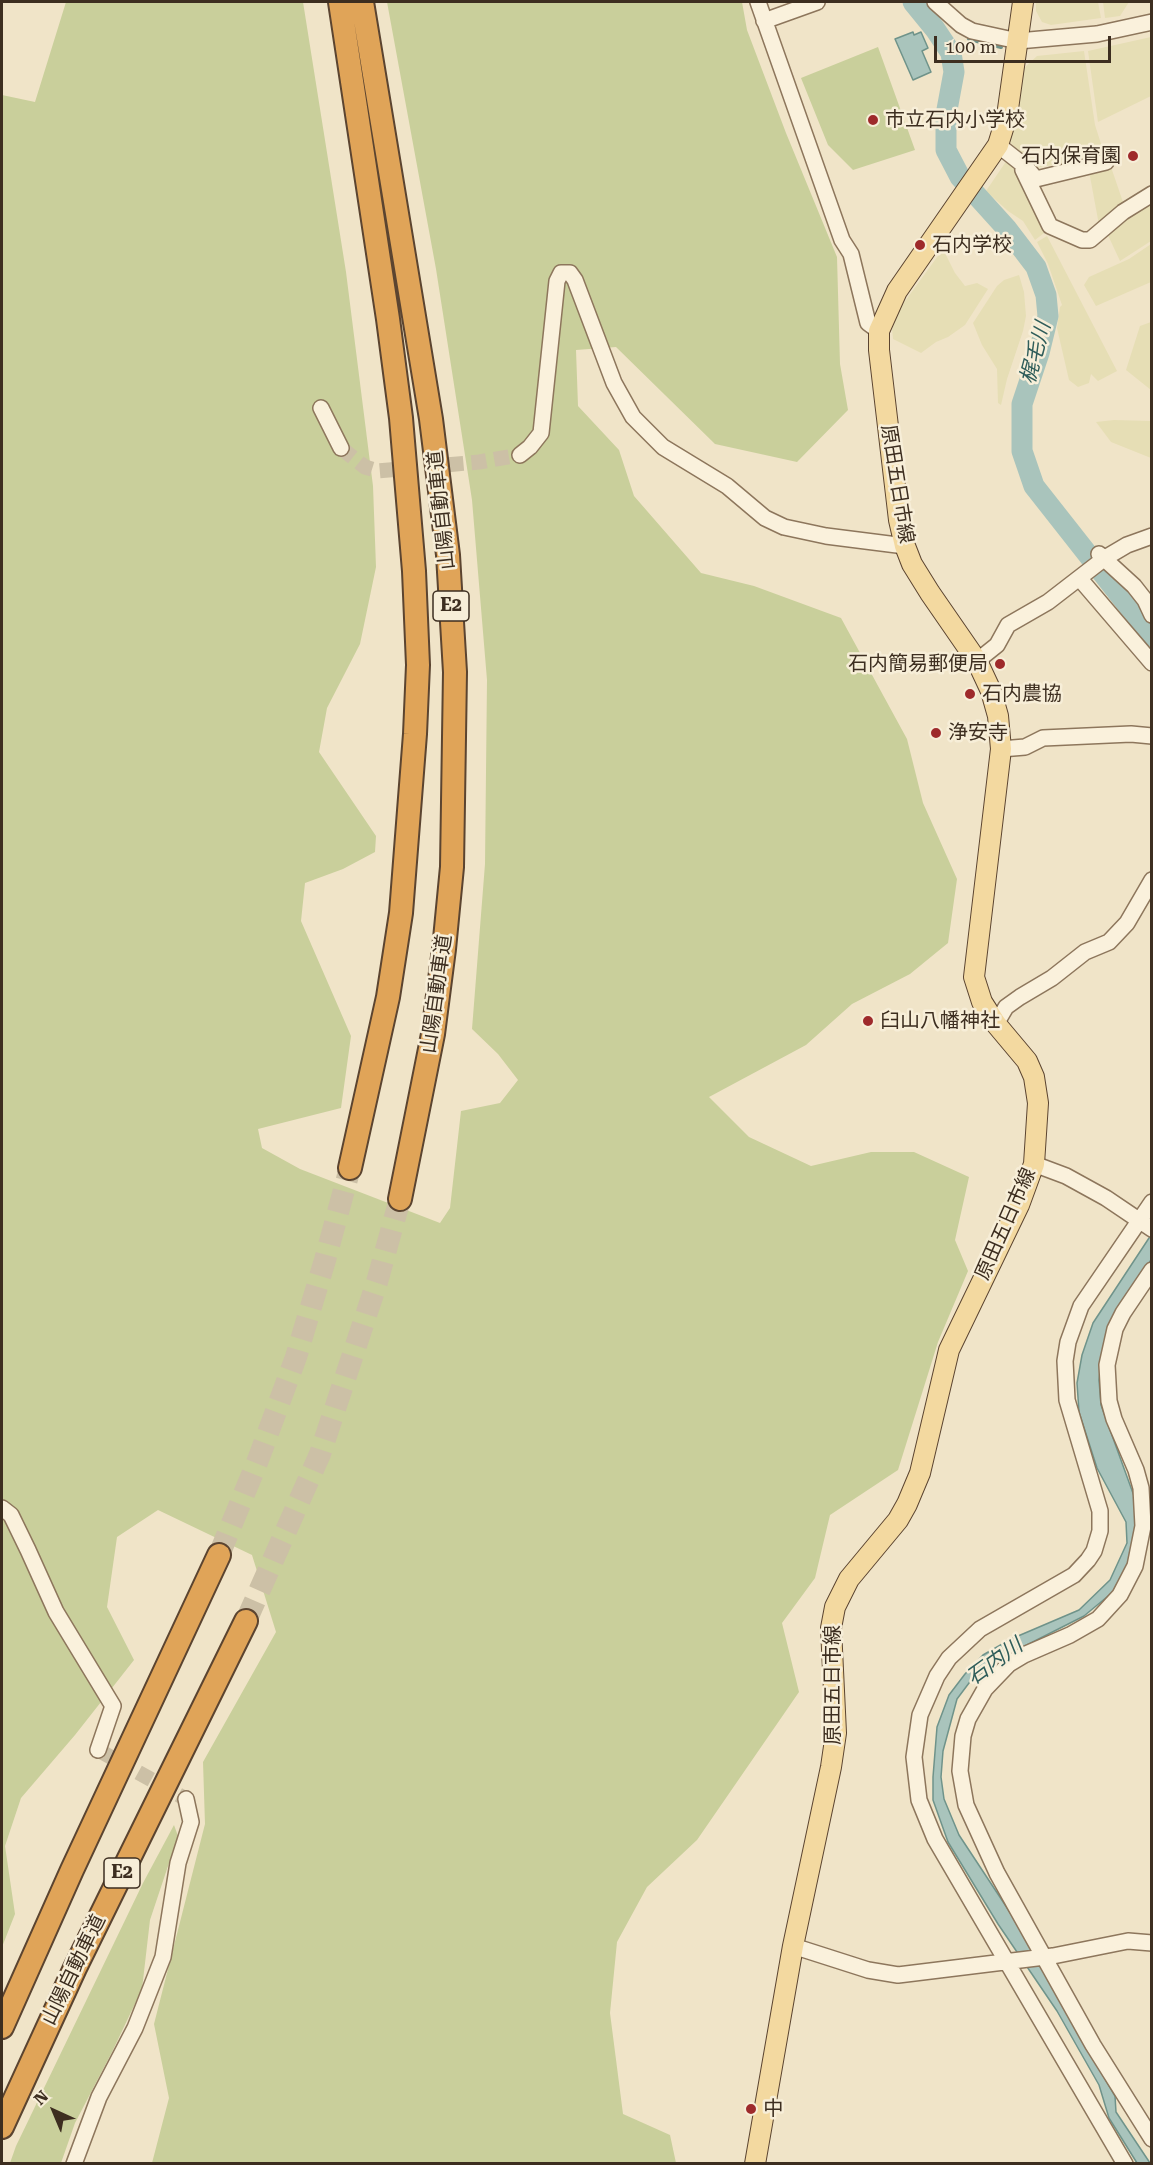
<!DOCTYPE html>
<meta charset="utf-8">
<style>
body{margin:0}
#map{position:relative;width:1153px;height:2165px;overflow:hidden;background:#f0e4c8;font-family:"Roboto Serif",serif}
canvas{display:block}
.frame{position:absolute;inset:0;border:3px solid #3d2e20;pointer-events:none}
.north{position:absolute;left:24px;top:2081px;width:60px;height:60px;-webkit-text-stroke:4px #f7eed8;paint-order:stroke;rotate:316deg;font-size:16px;font-weight:700;line-height:24px;text-align:center;color:#3d2e20}
.north::after{content:'';display:block;margin:auto;width:21px;height:27px;background:#3d2e20;clip-path:polygon(50% 0,100% 100%,50% 72%,0 100%)}
.scale{position:absolute;left:934px;top:36px;width:177px;height:27px;box-sizing:border-box;border:3px solid #3d2e20;border-top:0;padding-left:8px;font-size:18px;line-height:21px;white-space:nowrap;color:#3d2e20;-webkit-text-stroke:4px #f7eed8;paint-order:stroke}
</style>
<div id="map">
<canvas width="1153" height="2165"></canvas>
<div class="frame"></div>
<div class="north">N</div>
<div class="scale">100 m</div>
</div>
<script>
const ctx = document.querySelector('canvas').getContext('2d');
ctx.lineJoin = 'round';
function fillPath(path, color) { ctx.fillStyle = color; ctx.fill(path, 'evenodd'); }
const shape = rows => new Path2D(rows.map(r => 'M' + r).join(''));
function strokePath(path, color, width, dash) { ctx.strokeStyle = color; ctx.lineWidth = width; ctx.lineCap = dash ? 'butt' : 'round'; ctx.setLineDash(dash || []); ctx.stroke(path); }
function drawText(font, color, halo, rows, align = 'center') {
  ctx.font = font + ' "Roboto Serif","Noto Sans JP",serif'; ctx.lineWidth = 5; ctx.setLineDash([]); ctx.textBaseline = 'middle'; ctx.strokeStyle = halo; ctx.fillStyle = color; for (const [text, x, y, turn = 0] of rows) {
    ctx.save(); ctx.translate(x, y); ctx.rotate((+turn || 0) * Math.PI / 180); ctx.textAlign = isNaN(turn) ? turn : align; if (halo) ctx.strokeText(text, 0, 0); ctx.fillText(text, 0, 0); ctx.restore();
  }
}
const farmland = shape([
 [1036,2,1098,2,1101,18,1051,25,1042,22,1036,11],
 [1103,2,1129,2,1120,16,1105,18],
 [1151,37,1151,96,1098,122,1088,51],
 [1084,51,1095,125,1102,147,1076,161,1035,168,1009,141,1016,122,1023,69,1037,56],
 [1007,160,1021,178,1048,230,1035,240,1023,221,1008,211,986,191],
 [1111,167,1124,205,1099,225,1089,171],
 [1151,199,1151,241,1120,261,1106,231],
 [1047,236,1117,371,1098,381,1091,374,1089,383,1078,387,1069,380,1057,328,1060,307,1062,305,1048,264,1037,242],
 [1151,244,1151,282,1096,306,1084,285,1089,277,1129,259],
 [943,249,955,273,965,286,977,283,988,289,965,325,948,337,936,342,921,353,893,339,892,329,900,308],
 [1019,275,1024,292,1026,316,1023,331,1007,379,1001,405,998,403,997,369,982,345,973,323,997,286,1004,280],
 [1151,322,1151,390,1126,370,1140,326],
 [1114,420,1151,421,1151,458,1111,442,1096,422]
]);
const green = shape([
 [66,2,303,2,346,272,373,486,376,567,360,644,327,708,319,752,376,836,375,852,343,869,305,883,301,921,351,1036,341,1108,258,1129,262,1148,300,1169,440,1223,450,1208,461,1111,500,1103,518,1080,498,1054,472,1029,485,864,487,680,472,500,436,269,387,2,742,2,747,30,786,133,837,257,840,364,848,410,797,462,715,444,616,347,576,350,578,406,619,450,634,496,701,573,754,586,841,618,907,739,923,803,957,879,948,943,910,974,852,1004,806,1045,709,1097,749,1137,811,1166,871,1152,914,1152,969,1177,955,1240,968,1271,938,1342,898,1470,830,1515,815,1578,782,1623,799,1692,697,1840,647,1887,617,1942,610,2013,623,2114,670,2135,676,2163,152,2163,169,2098,154,2024,205,1824,203,1762,276,1632,252,1555,158,1510,117,1537,107,1607,134,1660,75,1735,21,1798,5,1846,15,1914,2,1947,2,95,35,102],
 [878,47,915,150,853,170,828,145,801,78],
 [174,1825,178,1836,150,1920,142,1989,112,2052,75,2123,61,2163,10,2163,16,2146,143,1883]
]);
const water = shape([
 [913,32,914,35,921,32,928,48,922,51,931,72,913,80,895,39,913,32],
 [1151,1235,1151,1260,1127,1294,1102,1355,1099,1380,1101,1405,1134,1496,1137,1519,1130,1564,1119,1587,1084,1616,1015,1651,972,1679,957,1699,943,1751,941,1777,944,1799,959,1835,1019,1926,1065,2010,1115,2096,1116,2112,1150,2163,1137,2163,1109,2118,1099,2085,1057,2011,998,1924,948,1842,933,1800,933,1777,937,1727,949,1695,965,1674,983,1655,1011,1639,1079,1610,1110,1580,1127,1543,1126,1522,1097,1468,1079,1412,1077,1383,1082,1355,1093,1323,1151,1235]
]);
const stream = shape([
 [969,39,1001,47]
]);
const river = shape([
 [913,2,935,29,951,53,954,72,946,115,946,150,960,177,1007,229,1036,267,1046,295,1048,316,1039,353,1022,404,1022,451,1034,486,1152,636]
]);
const minorTunnel = shape([
 [341,448,365,467,378,471,479,462,520,455],
 [98,1750,186,1799]
]);
const highwayTunnel = shape([
 [219,1555,258,1460,296,1357,325,1260,350,1168],
 [246,1621,320,1454,377,1282,400,1199]
]);
const minor = shape([
 [758,2,842,240,851,254,868,323,879,331],
 [935,2,961,25,972,31,1018,41,1097,34,1152,22],
 [764,21,817,2],
 [998,145,1026,167,1036,179,1106,162],
 [1026,167,1023,170,1050,226,1082,240,1090,240,1123,212,1152,194],
 [321,408,341,448],
 [520,455,530,447,541,433,557,281,561,273,570,273,575,280,614,383,633,417,663,447,727,486,765,518,784,527,826,536,905,546],
 [1099,554,1134,586,1145,600,1152,615],
 [1080,579,1152,663],
 [977,661,997,645,1008,625,1048,602,1105,558,1127,545,1152,536],
 [1001,749,1025,747,1043,738,1131,734,1152,736],
 [996,1024,1006,1007,1020,997,1052,978,1085,952,1109,942,1127,923,1152,880],
 [1034,1164,1066,1176,1106,1198,1152,1229],
 [1152,1270,1123,1313,1115,1329,1107,1365,1109,1401,1114,1419,1136,1470,1141,1488,1143,1526,1135,1566,1120,1595,1098,1619,1070,1635,1024,1655,1009,1664,985,1689,968,1719,963,1736,960,1771,966,1805,997,1873,1093,2045,1152,2139],
 [2,1508,11,1515,28,1550,56,1612,113,1706,98,1750],
 [793,1946,868,1970,898,1975,1053,1956,1128,1941,1152,1943],
 [74,2164,99,2097,135,2028,163,1957,178,1863,191,1822,186,1799],
 [1125,2164,935,1839,919,1800,914,1757,920,1715,937,1676,949,1658,980,1629,1074,1575,1088,1560,1094,1551,1100,1531,1100,1511,1067,1400,1065,1361,1068,1342,1081,1306,1152,1202]
]);
const major = shape([
 [755,2164,793,1946,831,1767,836,1733,831,1628,835,1607,849,1579,898,1520,907,1504,920,1473,949,1350,1019,1205,1034,1164,1038,1103,1034,1077,1027,1061,996,1024,982,1002,974,977,1001,749,998,716,991,691,977,661,930,593,912,564,905,546,899,520,879,350,879,331,897,291,998,145,1007,116,1023,2]
]);
const highway = shape([
 [340,2,388,319,401,418,414,571,418,665,415,734,401,913,388,997,350,1168],
 [362,2,431,419,448,555,455,672,452,867,444,949,433,1034,400,1199],
 [2,2027,72,1870,219,1555],
 [2,2127,75,1968,246,1621]
]);
const markers = [
 [873,120,6,"#9e2a2b"],
 [1133,156,6,"#9e2a2b"],
 [920,245,6,"#9e2a2b"],
 [1000,664,6,"#9e2a2b"],
 [970,694,6,"#9e2a2b"],
 [936,733,6,"#9e2a2b"],
 [868,1021,6,"#9e2a2b"],
 [751,2109,6,"#9e2a2b"]
];
const shields = [
 [451,606,36],
 [122,1873,36]
];
const shieldNames = [
 ["E2",451,606],
 ["E2",122,1873]
];
const poiNames = [
 ["市立石内小学校",885,120],
 ["石内保育園",1121,156,"right"],
 ["石内学校",932,245],
 ["石内簡易郵便局",988,664,"right"],
 ["石内農協",982,694],
 ["浄安寺",948,733],
 ["臼山八幡神社",880,1021],
 ["中",763,2109]
];
const streetNames = [
 ["原田五日市線",897,484,81],
 ["山陽自動車道",442,510,-96],
 ["山陽自動車道",437,994,-82],
 ["原田五日市線",1006,1224,-66],
 ["原田五日市線",833,1685,-90],
 ["山陽自動車道",74,1970,-64]
];
const waterNames = [
 ["梶毛川",1036,353,-75],
 ["石内川",995,1662,-36]
];
fillPath(farmland, '#e6deb5');
fillPath(green, '#c9cf9b');
fillPath(water, '#a9c4bc');
strokePath(water, '#6f938a', 1.5);
strokePath(stream, '#6f938a', 4);
strokePath(river, '#a9c4bc', 21);
strokePath(minorTunnel, '#ccc0a6', 15, [15, 8]);
strokePath(highwayTunnel, '#ccc0a6', 22, [22, 11]);
strokePath(minor, '#8d765c', 18);
strokePath(major, '#5b4430', 22);
strokePath(highway, '#5b4430', 26);
strokePath(minor, '#faf1dc', 15);
strokePath(major, '#f3d9a0', 20);
strokePath(highway, '#e0a458', 22);
for (const [x, y, r, color] of markers) { const dot = new Path2D(); dot.arc(x, y, r, 0, 2 * Math.PI); ctx.fillStyle = color; ctx.fill(dot); strokePath(dot, '#f7eed8', 2); }
for (const [x, y, w] of shields) { const box = new Path2D(); box.roundRect(x - w / 2, y - 15, w, 30, 4.5); ctx.fillStyle = '#f7eed8'; ctx.fill(box); strokePath(box, '#3d2e20', 1.5); }
drawText('bold 18px', '#3d2e20', null, shieldNames);
drawText('20px', '#3d2e20', '#f7eed8', poiNames, 'left');
drawText('20px', '#3d2e20', '#f7eed8', streetNames);
drawText('italic 21px', '#2f5d5a', '#f7eed8', waterNames);
</script>
